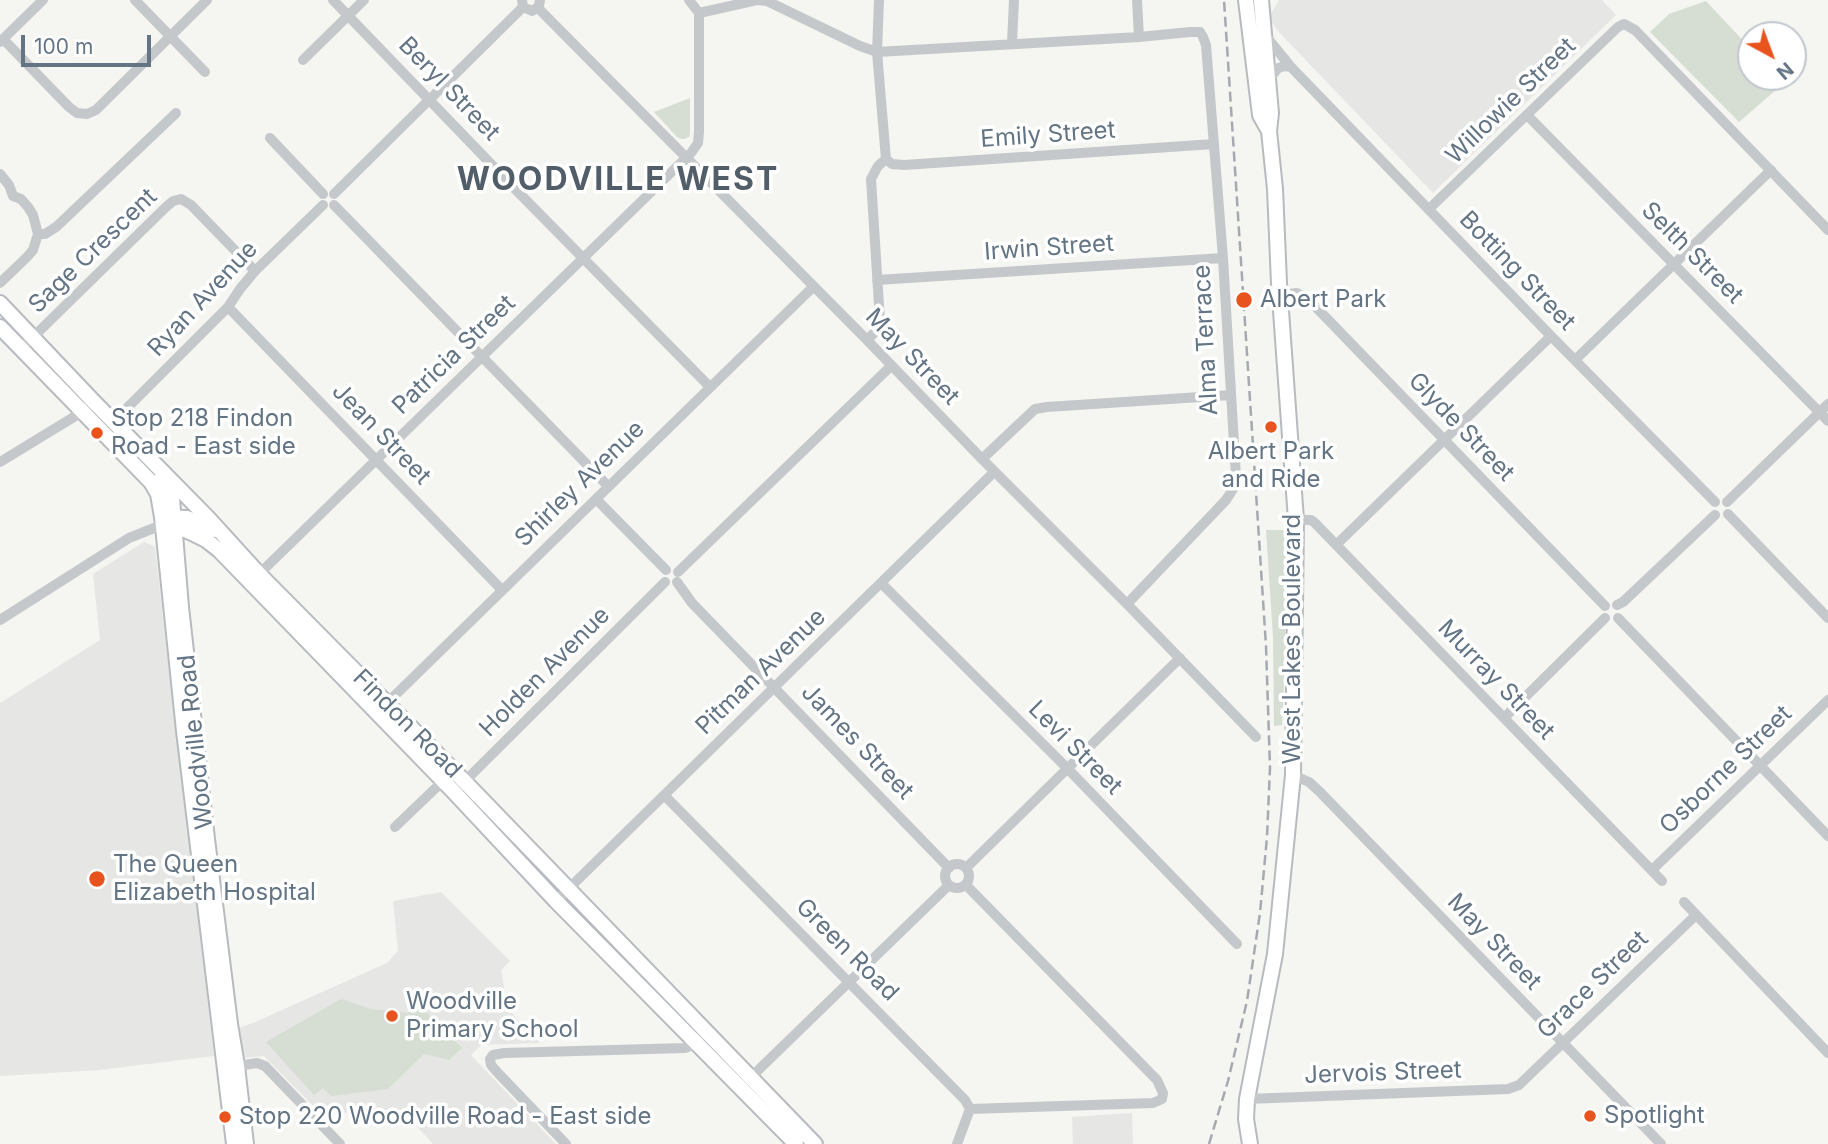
<!DOCTYPE html>
<style>
body{margin:0}
#map{position:relative;width:1828px;height:1144px;overflow:hidden;background:#f5f5f1;font-family:Inter,sans-serif}
canvas{display:block}
.north{position:absolute;left:1737px;top:21px;width:70px;height:70px;box-sizing:border-box;background:#fff;border:2px solid #c1c7ce;border-radius:50%;rotate:139deg;font-size:19px;font-weight:700;line-height:28px;text-align:center;color:#637484}
.north::after{content:'';display:block;margin:auto;width:24px;height:32px;background:#e9531d;clip-path:polygon(50% 0,100% 100%,50% 72%,0 100%)}
.scale{position:absolute;left:21px;top:35px;width:130px;height:32px;box-sizing:border-box;border:4px solid #637484;border-top:0;padding-left:9px;font-size:21px;line-height:24px;white-space:nowrap;color:#637484;-webkit-text-stroke:5px #fff;paint-order:stroke}
</style>
<div id="map">
<canvas width="1828" height="1144"></canvas>
<div class="north">N</div>
<div class="scale">100 m</div>
</div>
<script>
const ctx = document.querySelector('canvas').getContext('2d');
ctx.lineJoin = 'round';
function fillPath(path, color) { ctx.fillStyle = color; ctx.fill(path, 'evenodd'); }
const shape = rows => new Path2D(rows.map(r => 'M' + r).join(''));
function strokePath(path, color, width, dash) { ctx.strokeStyle = color; ctx.lineWidth = width; ctx.lineCap = dash ? 'butt' : 'round'; ctx.setLineDash(dash || []); ctx.stroke(path); }
function drawText(font, color, halo, rows, align = 'center') {
  ctx.font = font + ' Inter,sans-serif'; ctx.lineWidth = 7; ctx.setLineDash([]); ctx.textBaseline = 'middle'; ctx.strokeStyle = halo; ctx.fillStyle = color; for (const [text, x, y, turn = 0] of rows) {
    ctx.save(); ctx.translate(x, y); ctx.rotate((+turn || 0) * Math.PI / 180); ctx.textAlign = isNaN(turn) ? turn : align; if (halo) ctx.strokeText(text, 0, 0); ctx.fillText(text, 0, 0); ctx.restore();
  }
}
const built = shape([
 [1279,0,1602,0,1616,15,1433,193,1277,30,1269,17],
 [144,542,155,547,214,1056,99,1070,0,1076,0,703,100,640,93,574],
 [441,892,510,961,501,970,508,1009,540,1043,481,1045,471,1055,556,1144,433,1144,402,1110,321,1114,264,1056,242,1058,239,1028,255,1022,387,963,398,951,393,901],
 [1132,1113,1133,1144,1073,1144,1072,1117]
]);
const green = shape([
 [1706,1,1751,49,1751,77,1778,77,1784,83,1739,122,1650,32,1669,14],
 [690,98,690,136,685,139,682,139,677,137,654,112],
 [1266,530,1286,530,1285,668,1282,725,1274,726,1273,637],
 [341,999,371,1009,408,1013,418,1003,462,1048,449,1060,424,1054,388,1089,331,1096,323,1088,314,1095,266,1042]
]);
const street = shape([
 [135,0,205,72],
 [333,0,518,192,710,387],
 [522,0,523,7,532,11,539,6,540,0],
 [689,0,699,13,757,0,767,1,860,46,877,52,1139,37,1190,32,1200,32,1203,37,1206,45,1223,258,1236,477,1235,486,1226,500,1127,604],
 [1137,0,1139,37],
 [538,8,867,340,982,459,1127,604,1256,737],
 [1264,34,1291,67,1551,336,1715,502],
 [3,39,69,107,77,113,87,114,96,110,207,0],
 [0,42,43,0],
 [1012,43,1014,0],
 [303,60,364,0],
 [1268,81,1278,68,1285,66,1291,67],
 [1527,115,1828,421],
 [270,138,323,194],
 [886,159,892,164,904,165,1214,144],
 [0,174,9,185,13,196,21,199,28,207,33,215,38,234],
 [334,194,523,7],
 [334,205,608,486],
 [1429,209,1618,27,1624,24,1635,30,1828,230],
 [38,234,45,234,56,227,176,113],
 [877,280,1223,258],
 [0,283,27,257,33,250,38,234],
 [1280,295,1297,293,1309,300,1605,606],
 [228,307,502,590],
 [867,340,876,331,880,321,871,179,878,166,886,159,877,52,879,0],
 [28,342,166,207,173,201,181,199,191,205,255,271],
 [1575,360,1771,170],
 [113,422,228,307,240,289,255,271,323,205],
 [982,459,1035,409,1047,407,1231,395],
 [0,462,82,412,93,401],
 [596,499,666,570],
 [1727,502,1828,404],
 [1728,514,1828,618],
 [1296,520,1311,520,1315,523,1662,881],
 [1337,544,1551,336],
 [678,572,891,366],
 [257,576,691,153,698,143,699,132,699,13],
 [677,582,692,603,949,868],
 [882,584,1067,768,1237,944],
 [1617,605,1623,602,1715,515],
 [1618,618,1828,836],
 [0,620,129,538,154,528,163,527],
 [383,707,813,287],
 [1504,718,1605,618],
 [1293,775,1309,782,1319,791,1661,1144],
 [454,792,665,582],
 [665,796,965,1100,970,1109,957,1144],
 [395,827,443,781],
 '945 876a12 12 0 1 1 24 0a12 12 0 1 1-24 0Z',
 [966,868,1180,658],
 [1652,870,1828,700],
 [966,885,1157,1080,1163,1093,1162,1099,1153,1103,970,1109],
 [556,901,994,472],
 [1684,902,1828,1053],
 [231,1067,257,1063,265,1066,340,1144],
 [746,1082,949,885],
 [1247,1099,1508,1089,1519,1085,1696,915],
 [566,1144,498,1073,491,1065,490,1059,493,1055,504,1053,685,1048,691,1046,706,1031]
]);
const secondary = shape([
 [1246,0,1260,115,1269,131],
 [0,303,93,401,209,519,259,574,465,782,815,1144],
 [0,327,151,482,158,494,162,517,184,731,234,1144],
 [162,475,172,498,181,607,207,839,230,1024,237,1066,246,1144],
 [165,517,187,518,216,530],
 [163,527,183,529,192,533,206,540,219,550,454,792,556,901,796,1144],
 [1250,1144,1246,1119,1247,1099,1275,954,1293,775,1296,520,1279,283,1275,189,1269,131,1271,113,1261,0]
]);
const rail = shape([
 [1209,1144,1228,1081,1247,1001,1260,913,1267,837,1270,768,1266,646,1224,0]
]);
const markers = [
 [1244,300,9,"#e9531d"],
 [1271,427,7,"#e9531d"],
 [97,433,7,"#e9531d"],
 [97,879,9,"#e9531d"],
 [392,1016,7,"#e9531d"],
 [1590,1116,7,"#e9531d"],
 [225,1117,7,"#e9531d"]
];
const streetNames = [
 ["Beryl Street",449,89,46],
 ["Willowie Street",1511,101,-44],
 ["Emily Street",1048,135,-4],
 ["Irwin Street",1049,248,-4],
 ["Sage Crescent",93,251,-44],
 ["Selth Street",1692,253,45],
 ["Botting Street",1517,271,46],
 ["Ryan Avenue",203,299,-47],
 ["Alma Terrace",1206,340,-93],
 ["Patricia Street",454,355,-44],
 ["May Street",912,357,46],
 ["Glyde Street",1461,427,46],
 ["Jean Street",381,434,46],
 ["Shirley Avenue",580,484,-44],
 ["West Lakes Boulevard",1293,639,-90],
 ["Holden Avenue",545,672,-45],
 ["Pitman Avenue",761,672,-44],
 ["Murray Street",1496,680,46],
 ["Findon Road",407,724,45],
 ["Woodville Road",196,742,-96],
 ["James Street",857,742,46],
 ["Levi Street",1075,748,45],
 ["Osborne Street",1726,770,-44],
 ["May Street",1494,942,46],
 ["Green Road",847,950,45],
 ["Grace Street",1593,985,-44],
 ["Jervois Street",1383,1073,-2]
];
const poiNames = [
 ["Albert Park",1260,300],
 ["Stop 218 Findon",111,419],
 ["Road - East side",111,447],
 ["Albert Park",1271,452,"center"],
 ["and Ride",1271,480,"center"],
 ["The Queen",113,865],
 ["Elizabeth Hospital",113,893],
 ["Woodville",406,1002],
 ["Primary School",406,1030],
 ["Spotlight",1604,1116],
 ["Stop 220 Woodville Road - East side",239,1117]
];
const districtNames = [
 ["WOODVILLE WEST",618,180]
];
fillPath(built, '#e6e7e5');
fillPath(green, '#d6ddd2');
strokePath(secondary, '#b7bbc0', 18);
strokePath(street, '#c5c8cb', 10);
strokePath(secondary, '#fff', 14);
strokePath(rail, '#a4aab0', 2.5, [10, 5]);
for (const [x, y, r, color] of markers) { const dot = new Path2D(); dot.arc(x, y, r, 0, 2 * Math.PI); ctx.fillStyle = color; ctx.fill(dot); strokePath(dot, '#fff', 2.5); }
drawText('24px', '#637484', '#fff', streetNames);
drawText('24px', '#637484', '#fff', poiNames, 'left');
ctx.letterSpacing = '2px';
drawText('bold 32px', '#515d68', '#fff', districtNames);
ctx.letterSpacing = '0px';
</script>
